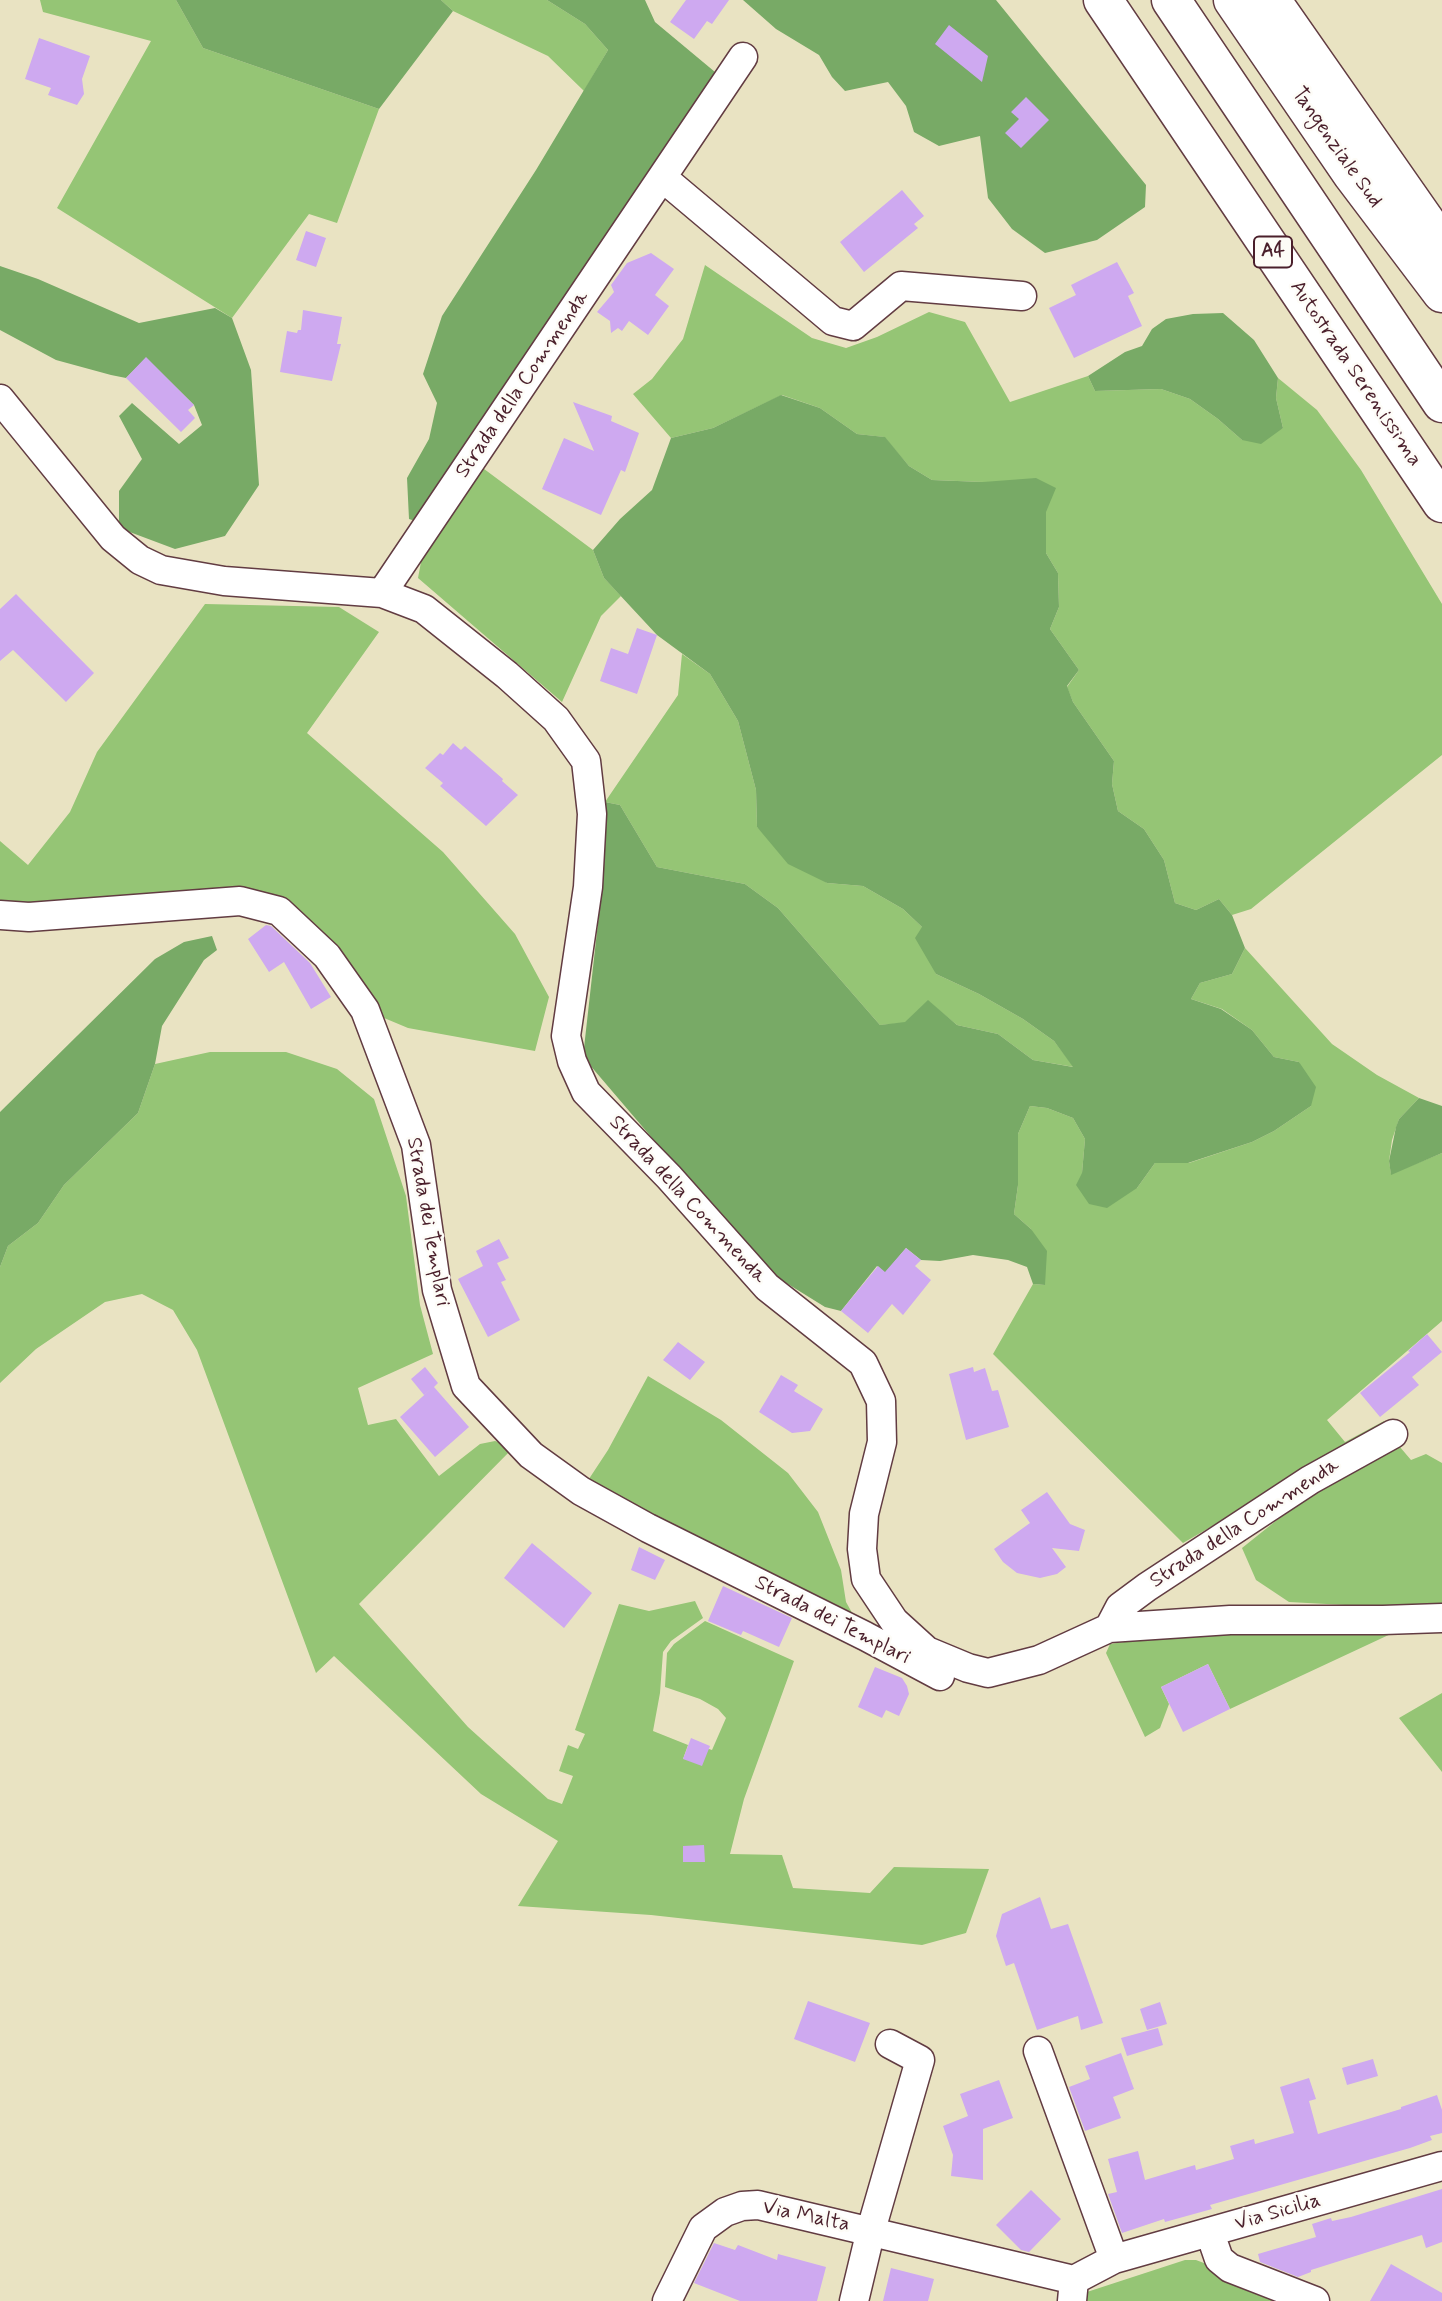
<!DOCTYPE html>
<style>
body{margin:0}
canvas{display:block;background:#e9e3c2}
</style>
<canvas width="1442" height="2301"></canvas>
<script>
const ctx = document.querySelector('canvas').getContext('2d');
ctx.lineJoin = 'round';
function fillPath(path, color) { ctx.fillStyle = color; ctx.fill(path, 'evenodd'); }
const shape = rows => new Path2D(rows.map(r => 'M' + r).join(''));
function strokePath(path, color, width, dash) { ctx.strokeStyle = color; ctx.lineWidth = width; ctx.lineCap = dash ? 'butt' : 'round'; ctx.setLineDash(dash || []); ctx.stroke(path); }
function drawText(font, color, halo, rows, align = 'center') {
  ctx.font = font + ' Mynerve,sans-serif'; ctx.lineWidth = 5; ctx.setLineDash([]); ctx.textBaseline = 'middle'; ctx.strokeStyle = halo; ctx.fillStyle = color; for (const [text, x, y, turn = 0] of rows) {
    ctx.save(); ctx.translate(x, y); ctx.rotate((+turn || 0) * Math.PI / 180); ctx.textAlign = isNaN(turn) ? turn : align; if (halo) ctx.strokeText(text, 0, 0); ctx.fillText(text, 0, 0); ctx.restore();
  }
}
const green = shape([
 [40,0,176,0,203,48,379,109,337,223,309,214,232,318,57,208,151,41,43,12],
 [441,0,547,0,585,24,608,50,584,91,548,56,453,11],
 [705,265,812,338,846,348,877,337,929,312,965,322,1010,402,1088,376,1095,391,1161,389,1190,399,1218,419,1242,440,1283,428,1276,398,1278,378,1317,410,1361,470,1442,604,1442,755,1251,909,1232,915,1219,899,1196,910,1175,903,1164,860,1144,829,1118,811,1112,784,1114,761,1073,702,1067,687,1079,670,1050,629,1059,607,1058,573,1046,553,1046,512,983,482,932,480,909,466,884,437,857,434,820,408,782,395,713,428,671,438,633,394,652,379,683,339],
 [472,460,593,550,604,578,621,596,601,616,562,702,418,578,428,525],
 [205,604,339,607,379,632,307,733,443,852,515,934,549,997,535,1051,408,1028,365,1010,279,910,0,915,0,841,28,865,70,812,97,752],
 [682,654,710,674,738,721,756,790,757,827,827,883,863,886,903,909,922,927,936,974,979,994,1023,1019,1054,1041,1074,1067,1033,1060,998,1034,957,1025,928,1001,905,1023,880,1025,778,908,745,884,657,867,620,805,605,802,678,695],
 [1245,948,1332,1044,1377,1075,1419,1098,1399,1119,1392,1140,1389,1161,1391,1174,1442,1153,1442,1321,1327,1420,1345,1442,1384,1421,1390,1429,1323,1462,1183,1543,993,1354,1033,1284,1045,1285,1031,1229,1014,1214,1018,1185,1018,1134,1030,1106,1047,1108,1073,1118,1085,1139,1082,1173,1137,1188,1155,1163,1189,1163,1252,1142,1274,1131,1311,1106,1299,1062,1274,1057,1252,1030,1222,1009,1191,999,1200,983,1232,974],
 [210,1052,286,1052,337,1069,374,1099,406,1196,420,1305,433,1354,358,1388,368,1425,396,1419,439,1476,480,1444,495,1441,514,1447,359,1604,468,1727,548,1799,562,1804,573,1776,559,1771,568,1745,578,1749,585,1734,575,1730,619,1604,649,1611,695,1601,703,1618,671,1641,663,1652,660,1693,653,1731,688,1745,683,1759,709,1749,712,1750,726,1718,718,1709,700,1699,665,1687,667,1653,674,1644,705,1621,794,1661,744,1799,730,1854,782,1855,793,1888,870,1893,894,1867,989,1869,966,1933,922,1945,651,1915,518,1906,558,1841,481,1794,334,1656,316,1673,197,1350,173,1310,142,1294,105,1302,36,1349,0,1383,0,1267,8,1246,38,1223,64,1185,138,1113,155,1064],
 [648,1376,721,1420,788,1473,818,1512,841,1570,846,1602,865,1636,581,1491,608,1450],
 [1394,1440,1411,1460,1426,1454,1442,1463,1442,1604,1364,1606,1289,1602,1256,1580,1242,1548,1297,1504],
 [1224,1628,1395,1632,1230,1709,1208,1664,1161,1687,1169,1704,1160,1728,1145,1737,1106,1653,1110,1644],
 [1442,1693,1442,1772,1399,1718],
 [1185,2260,1196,2260,1277,2291,1276,2301,1078,2301,1083,2293,1090,2291]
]);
const forest = shape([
 [176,0,441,0,453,11,379,109,203,48],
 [547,0,645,0,655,22,727,82,428,525,409,519,407,478,429,439,437,403,423,374,442,316,536,170,608,50,585,24],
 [743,0,996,0,1146,185,1145,207,1097,240,1045,253,1012,229,988,198,980,136,939,146,914,132,906,106,888,82,845,91,832,77,819,55,776,29],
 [0,266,38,279,139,323,215,308,232,318,251,370,259,485,225,536,175,549,119,528,119,491,142,459,119,416,132,403,179,444,202,425,194,405,146,358,126,378,111,375,56,360,0,330],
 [1223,313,1254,340,1278,378,1276,398,1283,428,1261,444,1242,440,1218,419,1190,399,1161,389,1095,391,1088,376,1125,352,1142,346,1152,329,1166,319,1193,314],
 [781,395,820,408,857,434,885,437,909,466,932,480,983,482,1036,478,1056,488,1046,512,1046,553,1058,573,1059,607,1050,629,1079,670,1067,686,1073,702,1114,761,1112,784,1118,811,1144,829,1164,860,1175,903,1196,910,1219,899,1232,915,1245,948,1232,974,1200,983,1191,999,1221,1009,1252,1030,1274,1057,1299,1062,1316,1087,1311,1106,1274,1131,1252,1142,1188,1163,1155,1163,1137,1188,1107,1208,1089,1204,1076,1185,1082,1173,1085,1139,1073,1118,1047,1108,1030,1106,1018,1134,1018,1185,1014,1214,1031,1229,1047,1251,1045,1285,1033,1284,1027,1267,1008,1260,973,1255,940,1261,921,1260,906,1248,885,1273,877,1266,841,1311,825,1307,775,1276,699,1193,583,1057,602,887,605,802,620,805,657,867,745,884,778,908,880,1025,905,1022,928,1000,957,1025,998,1034,1033,1060,1073,1067,1054,1041,1023,1019,979,994,936,974,915,938,922,927,903,909,863,886,827,883,788,864,757,827,756,790,738,721,710,674,657,635,604,578,593,550,620,519,652,490,671,438,713,428],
 [212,936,217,950,204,960,162,1026,155,1064,138,1113,64,1185,38,1223,8,1246,0,1267,0,1112,155,959,184,942],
 [1419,1098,1442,1106,1442,1153,1391,1175,1389,1161,1396,1127,1399,1119]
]);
const building = shape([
 [686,0,729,0,712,24,707,21,694,39,670,22],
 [949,25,988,56,982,82,935,44],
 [39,38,90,56,82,79,84,94,77,105,48,95,51,88,25,79],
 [1026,97,1049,120,1021,148,1005,133,1019,119,1011,112],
 [902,190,924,216,914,224,918,228,864,272,840,242],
 [306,231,326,238,316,267,296,260],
 [651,253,674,269,655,295,669,306,648,335,629,321,622,331,618,328,611,333,610,321,597,312,614,292,611,285,627,263],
 [1117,262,1134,293,1128,296,1142,326,1074,358,1049,308,1076,295,1071,285],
 [303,310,342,317,337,344,341,344,332,381,280,372,287,331,297,333,298,330,301,330],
 [146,357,194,405,188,410,195,418,181,432,126,378],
 [573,402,612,416,611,421,639,433,625,472,621,470,601,515,542,489,564,438,594,451],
 [16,594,94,673,66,702,13,650,0,661,0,609],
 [637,628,657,635,637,694,600,681,611,648,628,654],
 [453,743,461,750,465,746,503,779,502,781,518,795,486,826,440,786,443,783,425,768,440,753,443,755],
 [266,925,271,926,310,963,331,997,311,1009,284,962,269,972,248,939],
 [499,1239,509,1258,497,1263,506,1280,501,1282,520,1320,488,1337,458,1279,483,1266,476,1251],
 [906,1248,921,1260,915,1266,931,1280,903,1315,892,1304,868,1333,841,1311,878,1266,885,1272],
 [1427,1334,1442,1352,1412,1377,1419,1385,1380,1417,1360,1393,1410,1352,1408,1351],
 [678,1342,705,1362,690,1380,663,1360],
 [425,1367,438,1383,434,1387,469,1427,435,1457,400,1417,433,1387,424,1395,411,1379],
 [973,1367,974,1372,985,1368,992,1391,998,1390,1009,1427,966,1440,949,1374],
 [781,1375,798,1385,794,1391,823,1409,810,1431,792,1433,759,1412],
 [1047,1492,1070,1524,1085,1530,1079,1551,1052,1548,1066,1567,1057,1574,1040,1578,1017,1573,1003,1562,994,1549,1030,1523,1021,1510],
 [532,1543,592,1593,564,1628,504,1578],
 [639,1547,665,1560,655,1580,631,1570],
 [723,1586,792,1618,779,1647,743,1631,741,1635,708,1621],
 [1208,1664,1230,1709,1183,1732,1161,1687],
 [875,1667,902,1678,907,1686,909,1694,899,1716,886,1710,882,1718,858,1707],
 [691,1738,710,1746,702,1766,683,1759],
 [704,1845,705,1862,683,1862,683,1846],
 [1040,1897,1051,1929,1068,1924,1103,2023,1081,2030,1078,2016,1037,2030,1014,1963,1006,1966,996,1936,1002,1914],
 [808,2001,870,2023,855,2062,794,2039],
 [1160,2002,1167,2024,1147,2030,1140,2009],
 [1158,2028,1163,2045,1127,2056,1121,2038],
 [1121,2053,1134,2089,1113,2097,1121,2118,1085,2131,1069,2087,1090,2079,1085,2066],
 [1373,2059,1378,2076,1347,2085,1342,2068],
 [1309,2078,1316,2099,1309,2101,1318,2134,1401,2109,1401,2107,1437,2095,1442,2110,1442,2133,1430,2136,1432,2140,1410,2148,1210,2205,1212,2209,1165,2222,1164,2219,1122,2233,1108,2194,1117,2192,1108,2159,1138,2151,1145,2180,1195,2165,1196,2170,1234,2159,1230,2146,1254,2139,1255,2144,1294,2133,1280,2087],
 [999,2080,1013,2118,983,2129,983,2180,951,2176,953,2155,943,2126,968,2116,960,2094],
 [1442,2189,1442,2242,1426,2248,1422,2235,1311,2270,1311,2272,1298,2277,1260,2262,1258,2254,1316,2237,1312,2224,1331,2218,1332,2221,1351,2217],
 [1031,2190,1061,2219,1029,2252,1021,2250,996,2225],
 [714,2243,735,2250,738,2245,777,2260,778,2254,826,2267,817,2301,740,2301,694,2283],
 [1391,2264,1442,2293,1442,2301,1370,2301],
 [891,2268,934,2279,928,2301,883,2301]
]);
const minor = shape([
 [663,178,833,321,853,326,901,286,1022,296],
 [0,399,113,538,140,560,161,570,224,581,382,593,424,609,507,675,556,719,586,761,592,814,588,887,566,1036,572,1061,586,1092,669,1177,767,1287,863,1363,881,1401,882,1442,864,1514,862,1549,866,1579,894,1621,927,1651,968,1668,988,1673,1039,1660,1109,1628,1230,1620,1383,1620,1442,1618],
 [382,593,743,57],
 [0,915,29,917,240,901,279,911,327,956,365,1010,416,1145,437,1290,466,1386,531,1455,581,1491,648,1528,865,1636,940,1676],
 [1109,1628,1120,1607,1147,1587,1310,1480,1393,1434],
 [1038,2051,1114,2259],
 [1210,2233,1219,2259,1230,2268,1315,2301],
 [667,2301,703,2228,725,2212,742,2206,758,2205,1074,2280],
 [854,2301,871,2230,920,2060,890,2044],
 [1072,2301,1074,2280,1114,2259,1442,2166]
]);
const highway = shape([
 [1103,0,1442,503],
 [1171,0,1442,403],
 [1233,0,1352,174,1442,293],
 [1271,0,1442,245]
]);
const shields = [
 [1273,252,38]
];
const shieldNames = [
 ["A4",1273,252]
];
const streetNames = [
 ["Tangenziale Sud",1336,148,55],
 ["Autostrada Serenissima",1355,374,56],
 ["Strada della Commenda",523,385,-56],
 ["Strada della Commenda",687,1200,47],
 ["Strada dei Templari",427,1222,80],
 ["Strada della Commenda",1245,1524,-33],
 ["Strada dei Templari",832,1621,27],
 ["Via Sicilia",1278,2213,-16],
 ["Via Malta",806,2217,12]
];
fillPath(green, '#95c575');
fillPath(forest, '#78aa66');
fillPath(building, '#cea9f0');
strokePath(minor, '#623c42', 31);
strokePath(highway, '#623c42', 41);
strokePath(minor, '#fff', 28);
strokePath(highway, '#fff', 38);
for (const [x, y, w] of shields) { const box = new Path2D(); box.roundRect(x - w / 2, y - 15.5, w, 31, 5); ctx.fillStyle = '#fdfcf7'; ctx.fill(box); strokePath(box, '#4a1f2b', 2); }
drawText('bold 19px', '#4a1f2b', null, shieldNames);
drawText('21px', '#4a1f2b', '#fdfcf7', streetNames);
</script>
